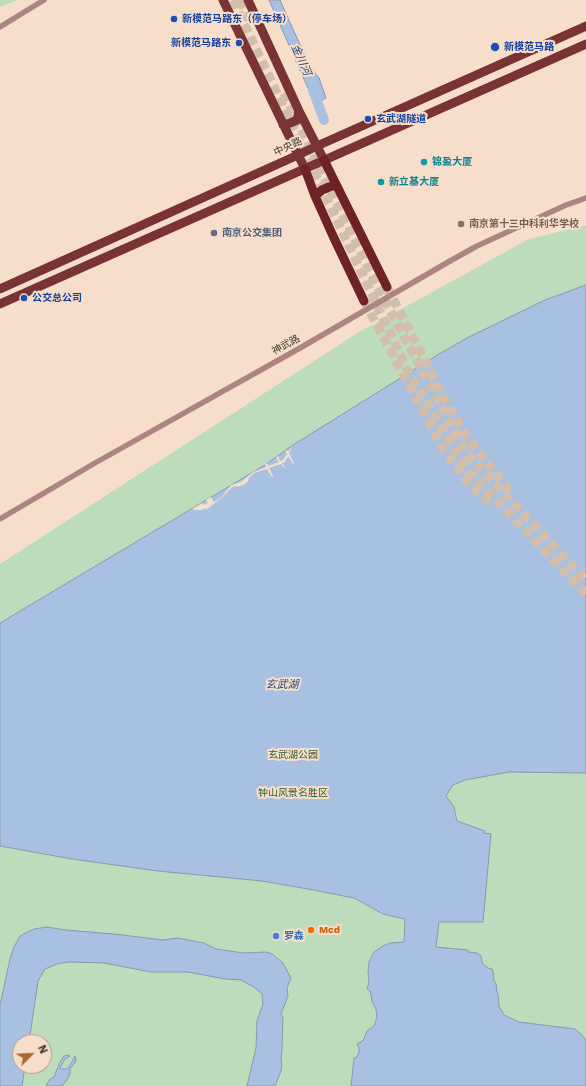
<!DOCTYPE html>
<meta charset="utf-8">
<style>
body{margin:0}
#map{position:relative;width:586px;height:1086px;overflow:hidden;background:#f7deca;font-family:"Work Sans",sans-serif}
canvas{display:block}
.north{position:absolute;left:12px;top:1034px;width:40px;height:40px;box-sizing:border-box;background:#f7deca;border:1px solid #af9c8d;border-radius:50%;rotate:66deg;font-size:11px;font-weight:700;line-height:16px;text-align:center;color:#423931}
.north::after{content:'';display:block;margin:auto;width:14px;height:18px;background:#a96832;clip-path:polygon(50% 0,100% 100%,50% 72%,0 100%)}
</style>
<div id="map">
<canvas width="586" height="1086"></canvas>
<div class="north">N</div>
</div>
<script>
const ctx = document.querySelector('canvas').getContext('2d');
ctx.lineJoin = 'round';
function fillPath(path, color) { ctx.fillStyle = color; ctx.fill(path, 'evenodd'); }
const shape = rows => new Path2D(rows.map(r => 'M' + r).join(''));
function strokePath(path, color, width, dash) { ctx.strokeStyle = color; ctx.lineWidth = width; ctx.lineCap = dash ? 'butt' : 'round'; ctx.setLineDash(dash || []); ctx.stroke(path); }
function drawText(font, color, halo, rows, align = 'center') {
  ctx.font = font + ' "Work Sans","Noto Sans SC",sans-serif'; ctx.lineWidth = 4; ctx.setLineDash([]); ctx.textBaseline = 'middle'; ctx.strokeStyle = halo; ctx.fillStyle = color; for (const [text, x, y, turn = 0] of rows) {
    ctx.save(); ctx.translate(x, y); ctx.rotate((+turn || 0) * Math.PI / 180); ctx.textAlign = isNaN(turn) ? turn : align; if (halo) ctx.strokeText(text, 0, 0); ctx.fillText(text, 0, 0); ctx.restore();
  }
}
const green = shape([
 [0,0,17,0,0,7],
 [586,225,586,1086,0,1086,0,564,359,332,529,239],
 [20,1042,44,1042,44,1066,20,1066]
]);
const water = shape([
 [269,0,280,0,309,65,319,78,326,98,315,104,269,0],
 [586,285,586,773,509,772,465,780,453,785,446,796,454,807,457,821,485,831,484,833,491,834,483,922,439,922,436,947,468,950,468,952,477,953,481,956,482,963,484,965,488,968,492,969,493,971,494,981,496,984,497,992,498,994,499,1006,504,1015,519,1022,575,1029,582,1035,586,1040,586,1086,351,1086,354,1058,357,1057,359,1052,359,1048,357,1044,361,1042,364,1039,367,1031,374,1026,377,1017,376,1009,372,1002,371,995,370,991,367,989,369,982,368,971,369,962,374,952,383,946,390,943,404,942,405,919,383,914,354,898,308,889,262,881,158,871,72,859,0,846,0,623,265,465,293,445,439,354,469,337,545,300,586,285],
 [47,927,66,930,114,934,163,940,177,938,204,943,216,949,244,953,266,952,272,954,283,963,291,978,287,988,288,996,281,1014,283,1018,282,1049,281,1060,282,1064,281,1071,275,1086,247,1086,256,1048,257,1021,263,1004,262,994,254,987,241,980,225,979,188,972,151,972,104,963,69,962,57,964,45,969,38,981,29,1042,20,1042,20,1066,25,1066,22,1086,0,1086,0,1005,10,959,14,947,20,936,34,929,47,927],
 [68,1055,70,1056,65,1059,61,1066,60,1069,66,1069,69,1067,75,1056,76,1061,70,1069,70,1074,66,1081,62,1086,46,1086,50,1079,54,1077,60,1062,64,1056,68,1055]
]);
const pier = shape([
 [293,445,289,453,294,463,293,464,288,456,285,462,282,463,285,467,284,468,281,464,269,468,273,476,272,477,267,469,254,473,248,479,249,480,245,484,238,487,237,486,232,487,223,497,207,509,206,508,202,510,195,510,192,509,202,503,203,505,208,503,206,500,211,497,214,502,222,497,231,485,241,482,253,472,266,467,265,465,267,463,268,466,279,462,276,458,278,456,280,461,283,460,287,454,285,451,287,450,288,452]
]);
const river = shape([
 [313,90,324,120]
]);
const trunkTunnel = shape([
 [233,0,408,371,468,471,586,594],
 [240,0,249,20],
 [284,93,377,286,467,454,586,580],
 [387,287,446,401,466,435,512,494],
 [364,301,442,447,469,484,493,505]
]);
const minor = shape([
 [0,27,44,0],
 [450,261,477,246,566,205,586,198],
 [0,519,95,463,300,348]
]);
const primary = shape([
 [223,0,305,169],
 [248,0,299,111,324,160],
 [283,125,290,123,297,120,299,111],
 [0,289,298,155,317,146,586,26],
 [0,304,586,44]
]);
const trunk = shape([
 [324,160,387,287],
 [305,169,315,196,333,236,364,301],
 [315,196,322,190,329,187,336,185]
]);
const minorBridge = shape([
 [300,348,450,261]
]);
const markers = [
 [174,19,4,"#1a4fb4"],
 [239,43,4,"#1a4fb4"],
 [495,47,5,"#1a4fb4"],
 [368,119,4,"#1a4fb4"],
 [424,162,4,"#0f9aa8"],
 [381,182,4,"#0f9aa8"],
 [461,224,4,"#8d6e63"],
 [214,233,4,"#5c6f8a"],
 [24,298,4,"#1a4fb4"],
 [311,930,4,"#e8710a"],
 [276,936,4,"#3f7fe0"]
];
const transitNames = [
 ["新模范马路东（停车场）",182,19],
 ["新模范马路东",231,43,"right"],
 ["新模范马路",504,47],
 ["玄武湖隧道",376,119],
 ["公交总公司",32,298]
];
const streetNames = [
 ["中央路",288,147,-25],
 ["神武路",286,345,-29]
];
const cultureNames = [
 ["锦盈大厦",432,162],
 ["新立基大厦",389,182]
];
const educationNames = [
 ["南京第十三中科利华学校",469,224]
];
const serviceNames = [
 ["南京公交集团",222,233]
];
const parkNames = [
 ["玄武湖公园",293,755],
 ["钟山风景名胜区",293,793]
];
const foodNames = [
 ["Mcd",319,930]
];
const shopNames = [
 ["罗森",284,936]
];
const waterNames = [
 ["金川河",301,60,66],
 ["玄武湖",282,685]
];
fillPath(green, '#bddcbc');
fillPath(water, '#a8c1e3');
strokePath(water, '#8998ae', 1);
fillPath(pier, '#f7deca');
strokePath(river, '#a8c1e3', 10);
strokePath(trunkTunnel, '#d3bdab', 9, [9, 4.5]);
strokePath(minor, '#ae8482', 5.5);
strokePath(primary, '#793334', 9);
strokePath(trunk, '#6e2226', 9);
strokePath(minorBridge, '#ae8482', 5.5);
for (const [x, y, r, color] of markers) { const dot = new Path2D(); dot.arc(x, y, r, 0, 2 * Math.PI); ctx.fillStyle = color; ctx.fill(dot); strokePath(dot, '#f7deca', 1.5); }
drawText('bold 10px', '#164399', '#f7deca', transitNames, 'left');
drawText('10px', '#423931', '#f7deca', streetNames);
drawText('bold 10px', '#0d838f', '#f7deca', cultureNames, 'left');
drawText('bold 10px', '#785e54', '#f7deca', educationNames, 'left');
drawText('bold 10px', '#4e5e75', '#f7deca', serviceNames, 'left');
drawText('10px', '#346034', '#f7deca', parkNames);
drawText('bold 10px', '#c56008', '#f7deca', foodNames, 'left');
drawText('bold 10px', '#366cbe', '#f7deca', shopNames, 'left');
drawText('italic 11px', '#284a77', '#f7deca', waterNames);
</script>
